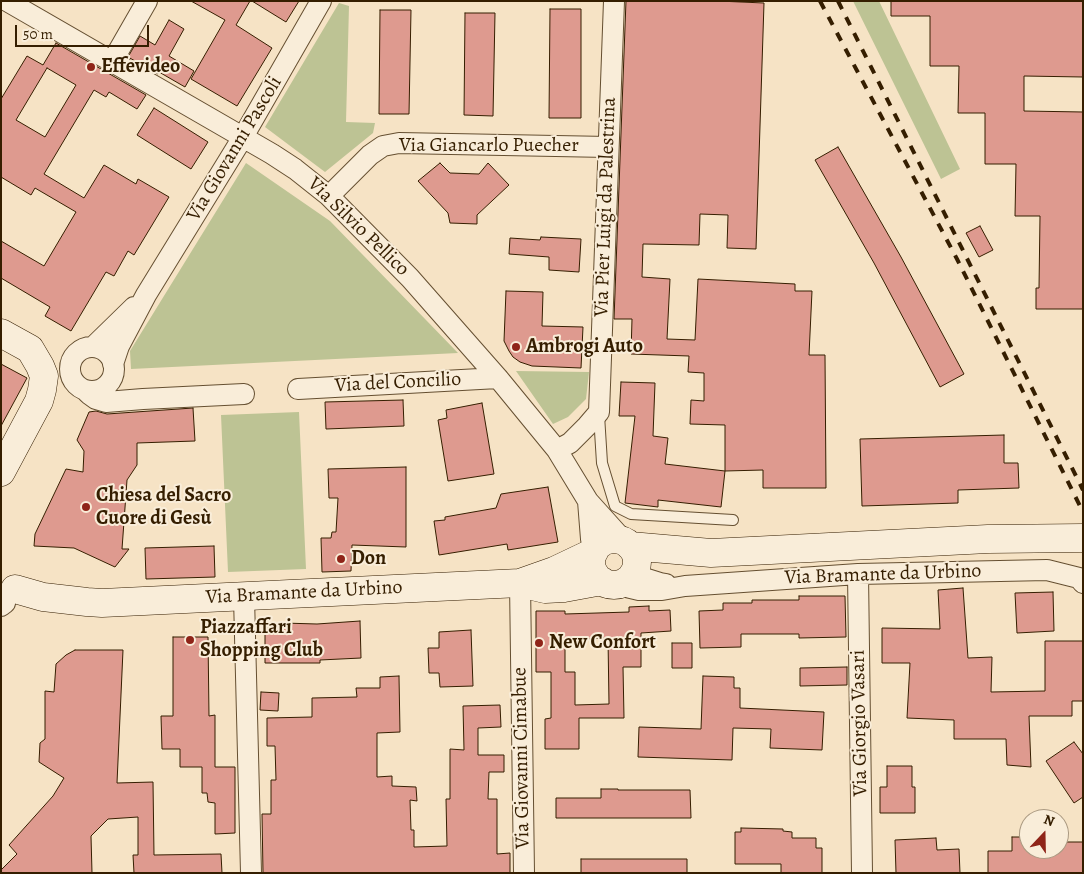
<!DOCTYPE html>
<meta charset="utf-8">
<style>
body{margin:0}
#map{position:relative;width:1084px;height:874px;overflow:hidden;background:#f6e3c5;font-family:Alegreya,serif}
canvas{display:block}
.frame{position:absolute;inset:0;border:2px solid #351e00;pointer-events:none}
.north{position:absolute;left:1019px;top:809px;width:50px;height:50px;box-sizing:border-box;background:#f9edd9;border:1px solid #ab9a82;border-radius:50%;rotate:21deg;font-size:14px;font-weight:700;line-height:20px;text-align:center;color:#351e00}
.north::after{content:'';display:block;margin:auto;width:18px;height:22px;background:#8f2418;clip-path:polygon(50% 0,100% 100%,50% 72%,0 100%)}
.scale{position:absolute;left:15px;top:25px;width:134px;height:22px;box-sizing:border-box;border:2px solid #351e00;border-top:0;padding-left:6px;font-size:15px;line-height:18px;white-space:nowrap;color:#351e00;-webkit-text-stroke:4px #f9edd9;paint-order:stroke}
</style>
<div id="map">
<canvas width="1084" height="874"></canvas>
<div class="frame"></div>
<div class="north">N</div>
<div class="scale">50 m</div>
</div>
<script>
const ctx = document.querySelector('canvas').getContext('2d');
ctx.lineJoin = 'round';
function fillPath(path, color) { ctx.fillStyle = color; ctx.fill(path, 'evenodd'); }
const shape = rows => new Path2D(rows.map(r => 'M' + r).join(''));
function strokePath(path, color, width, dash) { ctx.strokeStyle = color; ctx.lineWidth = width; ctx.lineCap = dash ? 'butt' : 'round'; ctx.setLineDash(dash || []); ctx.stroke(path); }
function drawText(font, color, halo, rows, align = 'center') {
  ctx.font = font + ' Alegreya,serif'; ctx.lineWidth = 4; ctx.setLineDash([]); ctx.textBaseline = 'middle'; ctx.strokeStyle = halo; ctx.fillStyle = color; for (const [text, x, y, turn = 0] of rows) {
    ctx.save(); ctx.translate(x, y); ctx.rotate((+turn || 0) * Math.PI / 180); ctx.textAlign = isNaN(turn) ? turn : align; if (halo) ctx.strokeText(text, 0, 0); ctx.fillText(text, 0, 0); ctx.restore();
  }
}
const green = shape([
 [853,1,879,1,960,169,941,179],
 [339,3,349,6,346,122,375,123,373,133,325,172,265,127],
 [246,163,330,221,458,353,131,369,130,351],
 [516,371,589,372,586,399,568,417,553,424],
 [299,412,306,569,228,572,221,415]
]);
const building = shape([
 [191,1,250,1,236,25,272,48,237,106,191,79,225,20,191,1],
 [252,1,299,1,286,22,252,1],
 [626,1,718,1,764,3,756,249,727,248,728,215,700,214,699,245,643,244,642,277,670,279,667,339,695,340,698,279,795,284,795,291,812,291,809,355,825,355,826,488,763,488,763,470,725,471,725,425,690,424,691,400,704,401,704,373,688,372,689,356,631,354,632,319,614,319,626,1],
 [891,1,1083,1,1083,77,1024,76,1024,111,1083,112,1083,309,1036,309,1036,288,1039,288,1040,216,1015,216,1016,164,985,164,985,113,958,113,959,66,930,66,930,16,891,16,891,1],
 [550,9,581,9,581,118,549,118,550,9],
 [380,10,411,10,409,114,379,114,380,10],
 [465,13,495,13,493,116,464,115,465,13],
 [169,20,184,29,169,56,194,71,185,87,159,72,158,74,128,57,140,36,155,45,169,20],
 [56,43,146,95,137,109,109,92,106,97,94,90,44,174,84,198,104,165,136,184,138,179,169,197,134,255,128,251,114,276,106,272,71,331,45,316,50,307,1,278,1,241,44,266,76,212,35,188,31,195,1,177,1,99,27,56,43,65,56,43],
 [47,68,76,85,45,137,16,120,47,68],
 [154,108,208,142,191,169,137,135,154,108],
 [838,147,901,257,964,374,940,387,874,263,815,160,838,147],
 [440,163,450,173,479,174,488,163,509,185,477,215,477,224,450,223,448,213,418,181,440,163],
 [980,226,993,250,979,257,966,233,980,226],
 [541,237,581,239,579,272,549,270,549,257,509,254,510,238,540,240,541,237],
 [506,291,543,292,542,326,583,327,581,368,532,366,520,362,513,357,509,351,504,341,506,291],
 [1,364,27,378,1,426,1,364],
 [621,382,655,383,653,436,668,438,665,464,725,471,721,507,658,500,658,507,625,503,635,416,619,416,621,382],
 [403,400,404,426,326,429,325,402,403,400],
 [482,403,494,474,448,481,438,420,447,418,446,410,482,403],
 [193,408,195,441,137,443,137,465,127,480,122,549,129,549,115,567,74,548,34,546,35,534,66,469,83,472,84,451,77,440,89,412,96,411,107,414,193,408],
 [1004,435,1004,463,1018,463,1019,488,958,490,958,503,862,506,860,439,1004,435],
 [406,467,406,547,352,545,351,571,322,572,321,538,331,538,332,532,336,532,338,498,329,498,328,469,406,467],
 [548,487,558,542,508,550,507,544,439,555,434,521,445,520,445,517,496,508,501,494,548,487],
 [214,546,215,577,146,579,145,548,214,546],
 [963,588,968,658,992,657,991,692,1045,691,1045,641,1083,641,1083,701,1072,701,1072,716,1029,716,1031,767,1007,765,1006,739,954,739,954,720,907,718,910,663,882,663,882,628,940,629,938,590,963,588],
 [1053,592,1054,631,1017,633,1015,593,1053,592],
 [799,596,845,596,846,637,799,638,799,634,741,634,741,647,700,648,699,611,723,610,723,603,752,603,752,600,799,600,799,596],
 [649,606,649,611,670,610,671,631,641,633,641,667,623,667,624,718,579,718,579,749,545,749,545,719,551,718,551,672,536,672,536,611,565,611,565,614,629,612,629,607,649,606],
 [608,638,609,704,575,705,575,672,565,672,565,640,608,638],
 [360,621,361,658,320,660,320,663,265,663,265,628,283,628,283,623,317,624,360,621],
 [471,630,473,686,440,687,439,673,429,673,428,648,439,648,439,632,471,630],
 [173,637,208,637,209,716,215,715,215,767,235,767,235,833,215,834,215,803,208,802,207,793,202,793,202,767,180,767,180,749,162,749,161,716,173,716,173,637],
 [672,643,692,643,692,668,672,668,672,643],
 [75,650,123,650,117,783,153,782,154,855,221,854,222,873,134,873,133,855,138,855,138,817,108,819,91,836,92,873,1,873,1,870,17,854,9,845,53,796,64,778,39,762,40,743,45,739,45,691,54,692,56,664,66,655,75,650],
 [847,667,847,685,800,686,800,668,847,667],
 [399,676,400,732,377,733,377,777,392,776,392,786,416,787,417,801,410,800,411,830,414,830,414,847,447,846,446,799,450,799,450,749,464,750,463,706,500,705,501,727,478,728,478,755,504,755,504,772,489,772,488,799,497,799,497,854,510,853,510,873,263,873,262,814,271,814,271,780,276,780,275,746,267,746,267,718,312,717,312,698,357,697,356,688,380,688,380,677,399,676],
 [703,676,734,677,734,688,740,688,740,708,824,712,822,750,770,748,771,729,733,728,732,760,638,757,639,727,701,729,703,676],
 [261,692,279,693,278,711,260,710,261,692],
 [1074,742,1083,754,1083,797,1074,803,1046,761,1074,742],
 [887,766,912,766,912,787,915,787,915,813,880,813,880,787,887,787,887,766],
 [601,789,618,789,618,790,690,790,691,818,556,818,556,798,601,798,601,789],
 [741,828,783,829,783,831,792,832,792,838,816,838,816,848,822,848,822,873,781,873,781,864,735,864,735,832,741,832,741,828],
 [1012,837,1029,837,1029,849,1059,849,1059,842,1083,842,1083,873,988,873,988,851,1012,851,1012,837],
 [936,838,937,850,959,849,960,873,896,873,895,840,936,838],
 [581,859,687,859,687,873,581,873,581,859]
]);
const lane = shape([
 [599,415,602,463,615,506,631,514,733,520]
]);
const street = shape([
 [7,1,272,154,295,169,329,196,410,278,498,378,557,450,588,501,624,541],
 [112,62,147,1],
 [329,196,370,155,383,146,399,143,608,147],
 '70 369a22 22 0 1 1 44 0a22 22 0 1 1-44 0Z',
 [93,347,134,307],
 [113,364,119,346,146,295,243,137,321,1],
 [298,389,498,378],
 [86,391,89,394,96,399,106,402,143,399,244,394],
 [557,450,570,443,587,426,599,412,614,1],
 [588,501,591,539,596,550],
 [635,571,644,578,660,583,666,584],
 [858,574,862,873],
 [520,583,524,873],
 [618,585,639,590,662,590,685,586,858,574,1047,570,1079,578,1083,583],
 [244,597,251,873],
 [1,606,5,603]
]);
const secondary = shape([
 [1,333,30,349,40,366,44,376,42,390,39,401,1,472],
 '591 562a23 23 0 1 1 46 0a23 23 0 1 1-46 0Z',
 [630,546,711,553,988,539,1083,538],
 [528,585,545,589,564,588,602,581],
 [15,589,43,597,87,602,102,603,520,583,554,571,594,552]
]);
const rail = shape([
 [820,1,957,259,1083,512],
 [838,1,1083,490]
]);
const markers = [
 [91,67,5,"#8f2418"],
 [516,347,5,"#8f2418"],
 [86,507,5,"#8f2418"],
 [341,559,5,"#8f2418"],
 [190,640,5,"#8f2418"],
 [539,643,5,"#8f2418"]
];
const poiNames = [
 ["Effevideo",101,67],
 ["Ambrogi Auto",526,347],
 ["Chiesa del Sacro",96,496],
 ["Cuore di Gesù",96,519],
 ["Don",351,559],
 ["Piazzaffari",200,628],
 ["Shopping Club",200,651],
 ["New Confort",549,643]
];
const streetNames = [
 ["Via Giancarlo Puecher",489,146],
 ["Via Giovanni Pascoli",235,149,-59],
 ["Via Pier Luigi da Palestrina",606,207,-88],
 ["Via Silvio Pellico",358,227,44],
 ["Via del Concilio",398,383,-3],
 ["Via Bramante da Urbino",883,575,-2],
 ["Via Bramante da Urbino",304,593,-3],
 ["Via Giorgio Vasari",860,723,-91],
 ["Via Giovanni Cimabue",522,758,-91]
];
fillPath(green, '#bdc394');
fillPath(building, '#de9a8f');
strokePath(building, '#351e00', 1);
strokePath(lane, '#654f31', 12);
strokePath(street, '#654f31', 22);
strokePath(secondary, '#351e00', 29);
strokePath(lane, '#f9edd9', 10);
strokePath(street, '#f9edd9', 20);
strokePath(secondary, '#f9edd9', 28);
strokePath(rail, '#351e00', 4, [9, 9]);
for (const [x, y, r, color] of markers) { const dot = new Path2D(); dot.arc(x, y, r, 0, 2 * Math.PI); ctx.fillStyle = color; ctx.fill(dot); strokePath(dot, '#f9edd9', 2); }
drawText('bold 20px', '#351e00', '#f9edd9', poiNames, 'left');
drawText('20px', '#351e00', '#f9edd9', streetNames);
</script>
